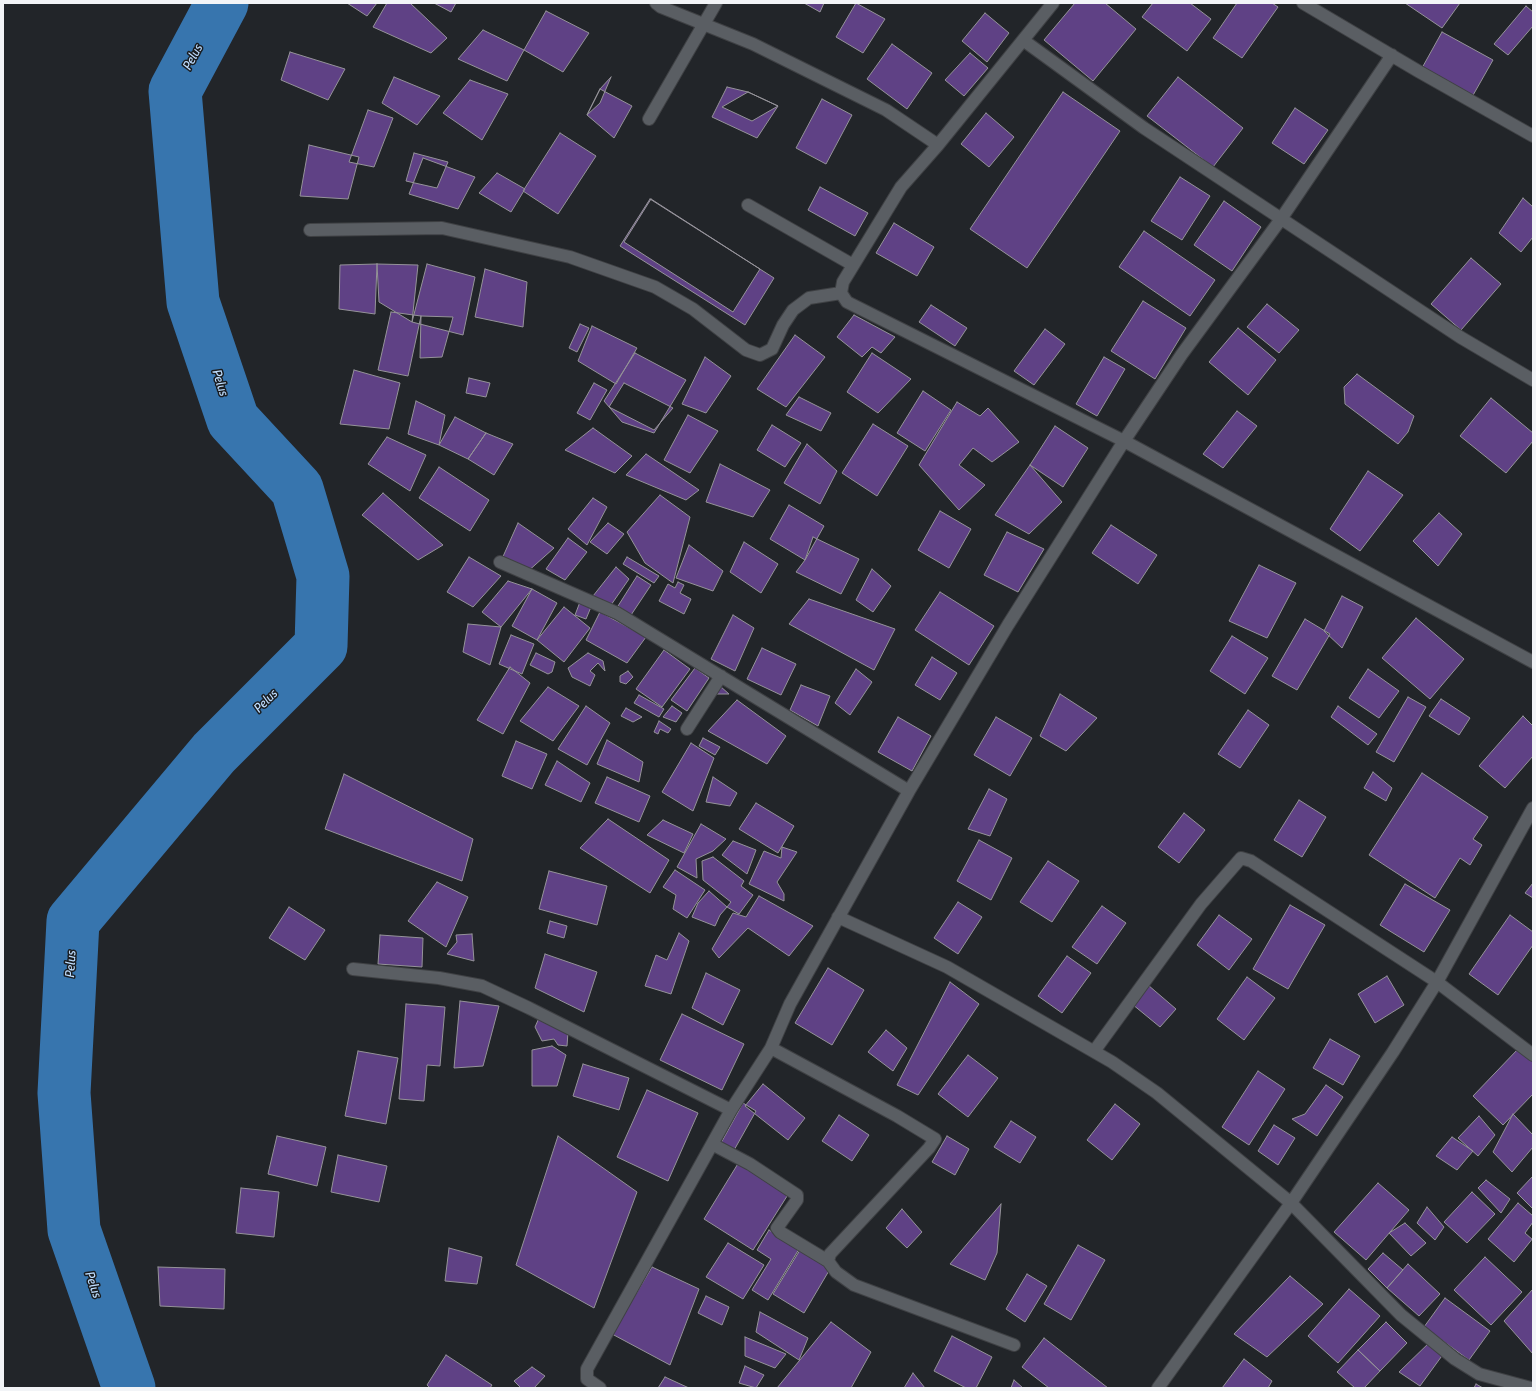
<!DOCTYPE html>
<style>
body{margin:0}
#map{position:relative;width:1536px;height:1391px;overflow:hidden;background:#222529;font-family:Cabin,sans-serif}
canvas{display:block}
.frame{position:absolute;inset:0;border:4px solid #f2f4f7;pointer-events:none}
</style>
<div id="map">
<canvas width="1536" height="1391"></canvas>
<div class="frame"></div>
</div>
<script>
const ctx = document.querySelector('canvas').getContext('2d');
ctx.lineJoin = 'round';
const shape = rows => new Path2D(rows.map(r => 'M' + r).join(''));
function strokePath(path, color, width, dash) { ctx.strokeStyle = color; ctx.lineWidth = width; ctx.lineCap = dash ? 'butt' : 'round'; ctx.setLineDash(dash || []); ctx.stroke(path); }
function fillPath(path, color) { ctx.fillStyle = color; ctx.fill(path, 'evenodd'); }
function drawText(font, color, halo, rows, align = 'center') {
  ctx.font = font + ' Cabin,sans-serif'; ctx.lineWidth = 3; ctx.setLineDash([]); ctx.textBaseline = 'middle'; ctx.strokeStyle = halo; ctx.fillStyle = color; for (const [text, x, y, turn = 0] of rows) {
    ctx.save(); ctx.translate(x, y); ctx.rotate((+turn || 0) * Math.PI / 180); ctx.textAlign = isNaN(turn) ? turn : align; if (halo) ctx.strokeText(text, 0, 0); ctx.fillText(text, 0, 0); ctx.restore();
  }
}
const river = shape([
 [129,1388,74,1230,64,1093,73,921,214,753,321,646,323,576,297,489,233,420,193,302,175,91,222,3]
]);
const building = shape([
 [347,3,377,3,367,16,347,3],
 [387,3,410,3,447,38,431,53,373,27,387,3],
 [434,3,456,3,451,12,434,3],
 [804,3,824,3,820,12,804,3],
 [856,3,885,19,863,53,836,37,856,3],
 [1075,3,1105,3,1136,29,1093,81,1044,40,1075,3],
 [1153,3,1190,3,1211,19,1187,51,1142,17,1153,3],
 [1237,3,1272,3,1278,7,1242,58,1213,38,1237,3],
 [1405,3,1460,3,1442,28,1405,3],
 [1526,6,1533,12,1533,26,1508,55,1494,44,1526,6],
 [546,11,589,33,563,72,524,50,546,11],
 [985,13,1009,33,987,62,962,41,985,13],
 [483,30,524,50,507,81,458,59,483,30],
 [1442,32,1493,60,1472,97,1422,68,1442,32],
 [892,44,932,73,907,109,867,79,892,44],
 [290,52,345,69,328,100,281,80,290,52],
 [970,53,988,68,964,96,945,80,970,53],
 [394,77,440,96,417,125,382,103,394,77],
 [611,77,600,103,587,115,600,89,611,77],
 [1178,77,1243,128,1213,167,1147,116,1178,77],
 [470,80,508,94,482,140,443,113,470,80],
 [727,87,748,92,778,106,757,138,712,117,727,87],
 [600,89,632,106,614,138,587,115,600,89],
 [748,92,778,106,752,121,722,107,748,92],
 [1063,92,1120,131,1027,268,970,229,1063,92],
 [822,99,852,115,826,164,796,148,822,99],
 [1295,108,1328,130,1304,164,1272,143,1295,108],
 [368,110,393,118,374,167,349,162,368,110],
 [986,113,1014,137,989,167,961,144,986,113],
 [560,133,596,156,558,214,523,191,560,133],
 [309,145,359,157,348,199,300,196,309,145],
 [414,153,448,162,437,188,406,181,414,153],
 [423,158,475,177,458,209,409,194,423,158],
 [497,173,525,189,511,212,479,193,497,173],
 [1180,177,1210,196,1182,240,1151,221,1180,177],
 [820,187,868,213,855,236,808,210,820,187],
 [1523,198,1533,207,1533,237,1521,252,1499,233,1523,198],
 [650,199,774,278,745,325,620,246,650,199],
 [651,199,760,269,733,312,624,242,651,199],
 [1224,201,1261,227,1232,271,1194,245,1224,201],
 [894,223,934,247,917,276,876,253,894,223],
 [1144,231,1215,280,1190,316,1119,267,1144,231],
 [1471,258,1501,284,1461,330,1431,304,1471,258],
 [377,264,418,265,412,322,379,302,377,264],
 [377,264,375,314,339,309,340,265,377,264],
 [427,264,475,277,463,335,412,322,427,264],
 [485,269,527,282,523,327,475,317,485,269],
 [1143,301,1186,328,1155,379,1111,351,1143,301],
 [1267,304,1299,330,1279,353,1247,327,1267,304],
 [931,305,967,328,955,346,919,322,931,305],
 [391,312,421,316,408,376,378,370,391,312],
 [854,315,895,337,881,353,872,347,862,357,837,337,854,315],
 [421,316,453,317,442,357,420,358,421,316],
 [580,324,589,328,577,352,569,348,580,324],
 [592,326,637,348,616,384,578,361,592,326],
 [1238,328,1276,360,1248,395,1209,362,1238,328],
 [1045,329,1065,344,1034,385,1014,371,1045,329],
 [795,335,825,357,786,407,757,389,795,335],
 [635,353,686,380,654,433,622,422,604,401,635,353],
 [872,353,911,379,878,413,847,392,872,353],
 [705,357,731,376,706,413,682,404,705,357],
 [1104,357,1125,369,1097,416,1076,404,1104,357],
 [354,370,400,383,389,429,340,424,354,370],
 [1357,374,1414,416,1408,432,1398,444,1345,404,1344,387,1357,374],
 [469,378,490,383,486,397,466,393,469,378],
 [594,383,607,390,590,420,577,413,594,383],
 [624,383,673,408,654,430,609,407,624,383],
 [923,391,951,410,925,451,897,433,923,391],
 [799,397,831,413,821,431,786,415,799,397],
 [1491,398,1533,433,1533,441,1506,473,1460,436,1491,398],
 [416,401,445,415,439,445,408,434,416,401],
 [957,402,980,416,988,408,1019,442,992,462,973,448,959,465,985,485,959,510,919,465,957,402],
 [1237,411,1257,426,1223,468,1203,454,1237,411],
 [688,415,718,431,690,473,664,460,688,415],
 [455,417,486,433,468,459,439,445,455,417],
 [873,424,908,446,877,496,842,473,873,424],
 [772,425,801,443,785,467,757,450,772,425],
 [1055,426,1088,448,1063,487,1030,465,1055,426],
 [593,428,632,456,615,473,565,450,593,428],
 [486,433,513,444,494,475,468,459,486,433],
 [387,437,426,455,410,491,368,464,387,437],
 [807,444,837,471,820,504,784,483,807,444],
 [646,454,699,490,686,500,626,475,646,454],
 [720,464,770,490,753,517,706,502,720,464],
 [1030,465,1062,502,1029,534,995,515,1030,465],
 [439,467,489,500,470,531,419,498,439,467],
 [1368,471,1403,495,1360,551,1330,529,1368,471],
 [383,493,443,545,418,560,362,515,383,493],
 [660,495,690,517,673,583,645,563,627,532,660,495],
 [593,498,607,507,587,545,568,529,593,498],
 [789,505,824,526,805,560,770,539,789,505],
 [940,511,971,529,949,568,918,550,940,511],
 [1439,513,1462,534,1438,566,1413,541,1439,513],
 [518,523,554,548,526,573,501,561,518,523],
 [608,523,624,534,607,554,590,542,608,523],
 [1111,525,1157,555,1138,584,1092,553,1111,525],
 [1007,532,1044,549,1018,592,984,575,1007,532],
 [813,537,859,559,841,594,796,572,805,560,813,537],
 [568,538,587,552,565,580,546,569,568,538],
 [744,542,778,564,761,593,730,572,744,542],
 [689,545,723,571,713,591,676,578,689,545],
 [469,557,501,576,473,607,447,592,469,557],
 [627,557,659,576,654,583,623,564,627,557],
 [1259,565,1296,583,1267,638,1229,621,1259,565],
 [616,567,629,579,611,605,593,596,616,567],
 [872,569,891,586,873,612,856,600,872,569],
 [637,576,651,585,631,615,618,606,637,576],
 [508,581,532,589,501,627,482,612,508,581],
 [678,582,684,585,680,593,691,599,684,614,659,601,668,584,675,588,678,582],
 [532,589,557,603,537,640,512,626,532,589],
 [940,592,994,626,969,665,915,630,940,592],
 [1342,596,1363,607,1342,648,1324,631,1342,596],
 [809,599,895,629,874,670,789,624,809,599],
 [580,602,591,607,586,619,575,615,580,602],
 [564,607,590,628,564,662,537,640,564,607],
 [600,612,646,637,627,663,586,640,600,612],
 [733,615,754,628,735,671,711,659,733,615],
 [1416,618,1464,659,1430,699,1382,658,1416,618],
 [1305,619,1330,634,1297,690,1272,676,1305,619],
 [468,624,501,627,490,665,463,652,468,624],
 [511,635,534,644,522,674,499,664,511,635],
 [1232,636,1268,658,1245,694,1210,671,1232,636],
 [762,648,796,664,781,695,747,679,762,648],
 [664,650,690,669,662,707,636,689,664,650],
 [536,653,555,662,552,672,548,674,530,665,536,653],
 [588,653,603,661,605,671,598,663,590,671,595,675,590,686,572,677,568,668,588,653],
 [932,657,957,673,940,700,915,685,932,657],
 [510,667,530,683,503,734,477,720,510,667],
 [695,668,709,678,687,711,671,700,695,668],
 [856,669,872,682,850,715,835,703,856,669],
 [1368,669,1399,691,1379,718,1349,698,1368,669],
 [628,671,633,677,626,684,620,682,620,676,628,671],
 [801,685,830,696,818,726,790,710,801,685],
 [720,686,729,694,715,694,720,686],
 [548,687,579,706,553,741,520,721,548,687],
 [1060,694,1097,718,1066,751,1040,736,1060,694],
 [639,695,664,709,659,717,634,703,639,695],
 [1408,697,1426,707,1394,762,1376,752,1408,697],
 [1441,699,1470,718,1459,735,1429,716,1441,699],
 [737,700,786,736,767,764,708,731,737,700],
 [586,706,610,723,587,765,558,749,586,706],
 [672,706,682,713,676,722,663,717,672,706],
 [1338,706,1377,734,1368,745,1331,717,1338,706],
 [626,708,642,717,633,722,621,716,626,708],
 [1248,710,1269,725,1240,768,1218,754,1248,710],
 [1523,716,1533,726,1533,756,1505,788,1479,766,1523,716],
 [898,717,931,736,912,771,878,752,898,717],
 [996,717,1032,738,1010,776,974,755,996,717],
 [659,721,671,729,668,733,660,729,658,734,654,732,659,721],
 [703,738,720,747,715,755,699,746,703,738],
 [607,740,643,762,639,782,597,764,607,740],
 [516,741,547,754,532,789,502,776,516,741],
 [691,743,714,758,693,811,662,792,691,743],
 [557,761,590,783,581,802,545,785,557,761],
 [1373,772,1392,788,1386,801,1364,788,1373,772],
 [1422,773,1488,817,1473,839,1482,845,1470,865,1460,858,1435,898,1369,855,1422,773],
 [344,774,473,839,462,881,325,829,344,774],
 [607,777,650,796,639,822,595,803,607,777],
 [713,777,737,793,730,806,706,802,713,777],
 [989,789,1007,799,990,836,968,829,989,789],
 [1299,800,1326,817,1302,857,1274,840,1299,800],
 [756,803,794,826,778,853,739,829,756,803],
 [1184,813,1205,830,1179,863,1158,847,1184,813],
 [608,819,669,860,650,893,580,848,608,819],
 [663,820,693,834,684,853,647,835,663,820],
 [701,824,726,839,713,851,696,859,697,878,677,867,701,824],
 [979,840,1012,858,991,900,957,881,979,840],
 [733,841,756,850,747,874,722,855,733,841],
 [782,847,797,852,777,882,784,894,784,901,749,884,764,851,781,858,782,847],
 [713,857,744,881,741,886,753,895,739,914,727,907,731,902,703,880,702,861,713,857],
 [1048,861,1079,881,1052,922,1020,902,1048,861],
 [675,870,705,890,687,918,673,909,676,895,663,887,675,870],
 [549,871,607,886,597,925,539,909,549,871],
 [437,882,468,897,446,947,408,921,437,882],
 [1533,883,1533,898,1525,893,1533,883],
 [1405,884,1450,910,1424,952,1380,925,1405,884],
 [709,891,727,907,720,915,715,926,692,917,698,903,709,891],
 [759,896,813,926,789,956,748,928,719,958,712,949,733,913,746,917,759,896],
 [958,902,982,917,958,954,934,938,958,902],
 [1290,905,1325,925,1288,989,1253,969,1290,905],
 [1102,906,1126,923,1097,964,1072,947,1102,906],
 [289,907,325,930,305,960,269,938,289,907],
 [1219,915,1252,939,1229,970,1197,945,1219,915],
 [1510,915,1533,932,1533,945,1498,995,1469,974,1510,915],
 [550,921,567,926,564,938,547,933,550,921],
 [679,933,689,941,671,994,645,986,656,955,667,960,679,933],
 [472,934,474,961,447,954,457,942,456,935,472,934],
 [380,935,423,938,422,967,378,964,380,935],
 [545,954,597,972,584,1012,535,988,545,954],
 [1067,956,1091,973,1062,1013,1038,996,1067,956],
 [828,968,864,990,832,1045,795,1023,828,968],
 [706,973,740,990,723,1025,692,1008,706,973],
 [1387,976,1404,1005,1375,1023,1358,994,1387,976],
 [1247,977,1275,998,1244,1040,1217,1019,1247,977],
 [950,982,979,1004,918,1095,897,1085,950,982],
 [1148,985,1176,1009,1160,1027,1132,1004,1148,985],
 [460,1001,499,1006,483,1066,454,1068,460,1001],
 [406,1004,445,1007,440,1066,427,1065,424,1101,399,1099,406,1004],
 [682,1014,744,1044,722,1090,660,1060,682,1014],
 [539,1018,568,1032,567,1046,558,1045,554,1039,542,1041,535,1027,539,1018],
 [886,1030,907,1048,893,1071,868,1052,886,1030],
 [1330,1039,1360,1056,1343,1085,1313,1068,1330,1039],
 [552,1046,566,1055,557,1086,532,1086,532,1050,552,1046],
 [1519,1048,1533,1062,1533,1094,1503,1125,1473,1096,1519,1048],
 [358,1051,398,1058,386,1124,345,1116,358,1051],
 [968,1055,998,1078,968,1117,938,1094,968,1055],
 [583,1064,629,1078,619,1110,573,1096,583,1064],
 [1258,1071,1285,1089,1249,1145,1222,1127,1258,1071],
 [763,1084,805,1118,788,1140,745,1106,763,1084],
 [1326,1085,1343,1097,1317,1136,1292,1119,1305,1114,1326,1085],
 [647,1090,698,1113,668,1181,617,1157,647,1090],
 [743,1103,756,1111,733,1152,721,1143,743,1103],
 [1115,1104,1140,1124,1112,1160,1087,1140,1115,1104],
 [1513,1114,1533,1135,1533,1147,1512,1172,1493,1152,1513,1114],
 [839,1115,869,1135,852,1161,822,1141,839,1115],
 [1479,1116,1495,1135,1478,1156,1458,1138,1479,1116],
 [1011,1121,1036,1137,1020,1163,994,1147,1011,1121],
 [1274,1125,1295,1138,1278,1165,1258,1151,1274,1125],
 [277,1136,326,1147,317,1186,268,1174,277,1136],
 [558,1136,637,1192,594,1308,516,1265,558,1136],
 [947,1136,969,1149,955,1175,932,1162,947,1136],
 [1452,1137,1473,1151,1457,1170,1436,1156,1452,1137],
 [338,1155,387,1166,379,1202,331,1192,338,1155],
 [739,1162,789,1193,753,1250,704,1219,739,1162],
 [1533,1176,1533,1209,1517,1193,1533,1176],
 [1486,1180,1510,1199,1501,1213,1478,1188,1486,1180],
 [1378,1183,1409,1210,1366,1260,1334,1232,1378,1183],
 [241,1188,279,1192,274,1237,236,1233,241,1188],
 [1472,1192,1495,1214,1467,1243,1444,1222,1472,1192],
 [1518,1203,1533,1216,1533,1238,1514,1262,1488,1239,1518,1203],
 [1001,1204,997,1253,985,1280,950,1264,1001,1204],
 [1427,1207,1444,1227,1435,1240,1417,1223,1427,1207],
 [902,1209,922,1232,907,1248,886,1228,902,1209],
 [1533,1222,1533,1240,1525,1233,1533,1222],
 [1405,1223,1426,1243,1411,1256,1389,1233,1405,1223],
 [769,1230,799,1249,768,1300,752,1290,771,1259,757,1250,769,1230],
 [728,1243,764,1265,743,1299,706,1277,728,1243],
 [1078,1245,1105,1260,1071,1320,1044,1304,1078,1245],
 [449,1248,482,1257,477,1284,445,1281,449,1248],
 [800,1250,830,1269,804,1313,773,1294,800,1250],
 [1383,1253,1403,1270,1387,1288,1368,1269,1383,1253],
 [1485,1257,1522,1292,1491,1325,1454,1290,1485,1257],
 [1408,1264,1440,1294,1419,1316,1387,1288,1408,1264],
 [158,1267,225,1269,224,1309,160,1306,158,1267],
 [652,1267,699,1289,670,1365,612,1334,652,1267],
 [1027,1274,1047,1286,1025,1322,1006,1309,1027,1274],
 [1290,1276,1323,1304,1267,1357,1234,1334,1290,1276],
 [1349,1289,1380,1316,1338,1363,1308,1336,1349,1289],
 [1533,1289,1533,1354,1504,1321,1533,1289],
 [706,1296,729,1307,722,1325,698,1313,706,1296],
 [1445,1298,1490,1331,1469,1360,1424,1327,1445,1298],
 [760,1312,808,1338,799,1360,756,1332,760,1312],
 [831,1322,871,1352,851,1388,777,1388,831,1322],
 [1386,1322,1407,1343,1380,1371,1358,1350,1386,1322],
 [952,1336,992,1357,976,1388,966,1388,934,1371,952,1336],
 [745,1337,786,1354,775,1368,745,1356,745,1337],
 [1044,1338,1108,1388,1049,1388,1022,1367,1044,1338],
 [1432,1340,1444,1353,1420,1386,1399,1372,1432,1340],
 [1358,1350,1380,1371,1364,1388,1355,1388,1337,1372,1358,1350],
 [446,1355,492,1385,490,1388,430,1388,427,1385,446,1355],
 [1244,1359,1272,1381,1268,1388,1222,1388,1244,1359],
 [745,1366,764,1375,756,1388,739,1383,745,1366],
 [532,1367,545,1376,534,1388,521,1388,514,1381,532,1367],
 [913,1373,925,1388,904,1388,913,1373],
 [665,1377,689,1388,658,1388,665,1377],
 [1014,1380,1023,1388,1011,1388,1014,1380],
 [1476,1384,1483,1388,1474,1388,1476,1384]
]);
const minor = shape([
 [656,3,661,7,753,44,886,110,938,145],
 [1053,3,938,145,901,187,843,282,841,293,847,302,1124,441,1533,662],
 [1303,3,1418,71,1533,136],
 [1023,40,1144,128,1460,337,1533,380],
 [649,119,716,3],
 [748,205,853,265],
 [310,230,442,228,570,257,655,287,693,309,746,350,760,355,772,349,783,325,793,310,809,298,841,293],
 [500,562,617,613,909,791],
 [687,729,721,676],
 [838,917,947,967,1112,1062,1157,1093,1291,1203,1401,1315,1455,1359,1479,1374,1531,1388],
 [353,969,439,978,482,986,529,1008,731,1110],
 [771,1048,897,1116,935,1139,929,1148,830,1254,828,1261,836,1272,854,1285,1014,1345],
 [1095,1050,1201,904,1241,858,1251,861,1437,982,1533,1055],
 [712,1144,750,1164,797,1195,797,1200,777,1228,780,1232,828,1261],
 [600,1388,587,1379,587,1369,731,1110,771,1048,790,1004,909,791,1008,625,1124,441,1182,354,1281,219,1392,55],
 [1158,1388,1291,1203,1393,1052,1437,982,1533,808]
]);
const waterNames = [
 ["Pelus",193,57,-62],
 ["Pelus",220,383,72],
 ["Pelus",266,701,-45],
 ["Pelus",71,964,-87],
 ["Pelus",93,1285,71]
];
strokePath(river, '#3775ae', 53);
fillPath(building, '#5f4185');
strokePath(building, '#959399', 1);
strokePath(minor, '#3f4144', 14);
strokePath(minor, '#5a5e63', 12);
drawText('italic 13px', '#bfdeff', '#191c20', waterNames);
</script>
